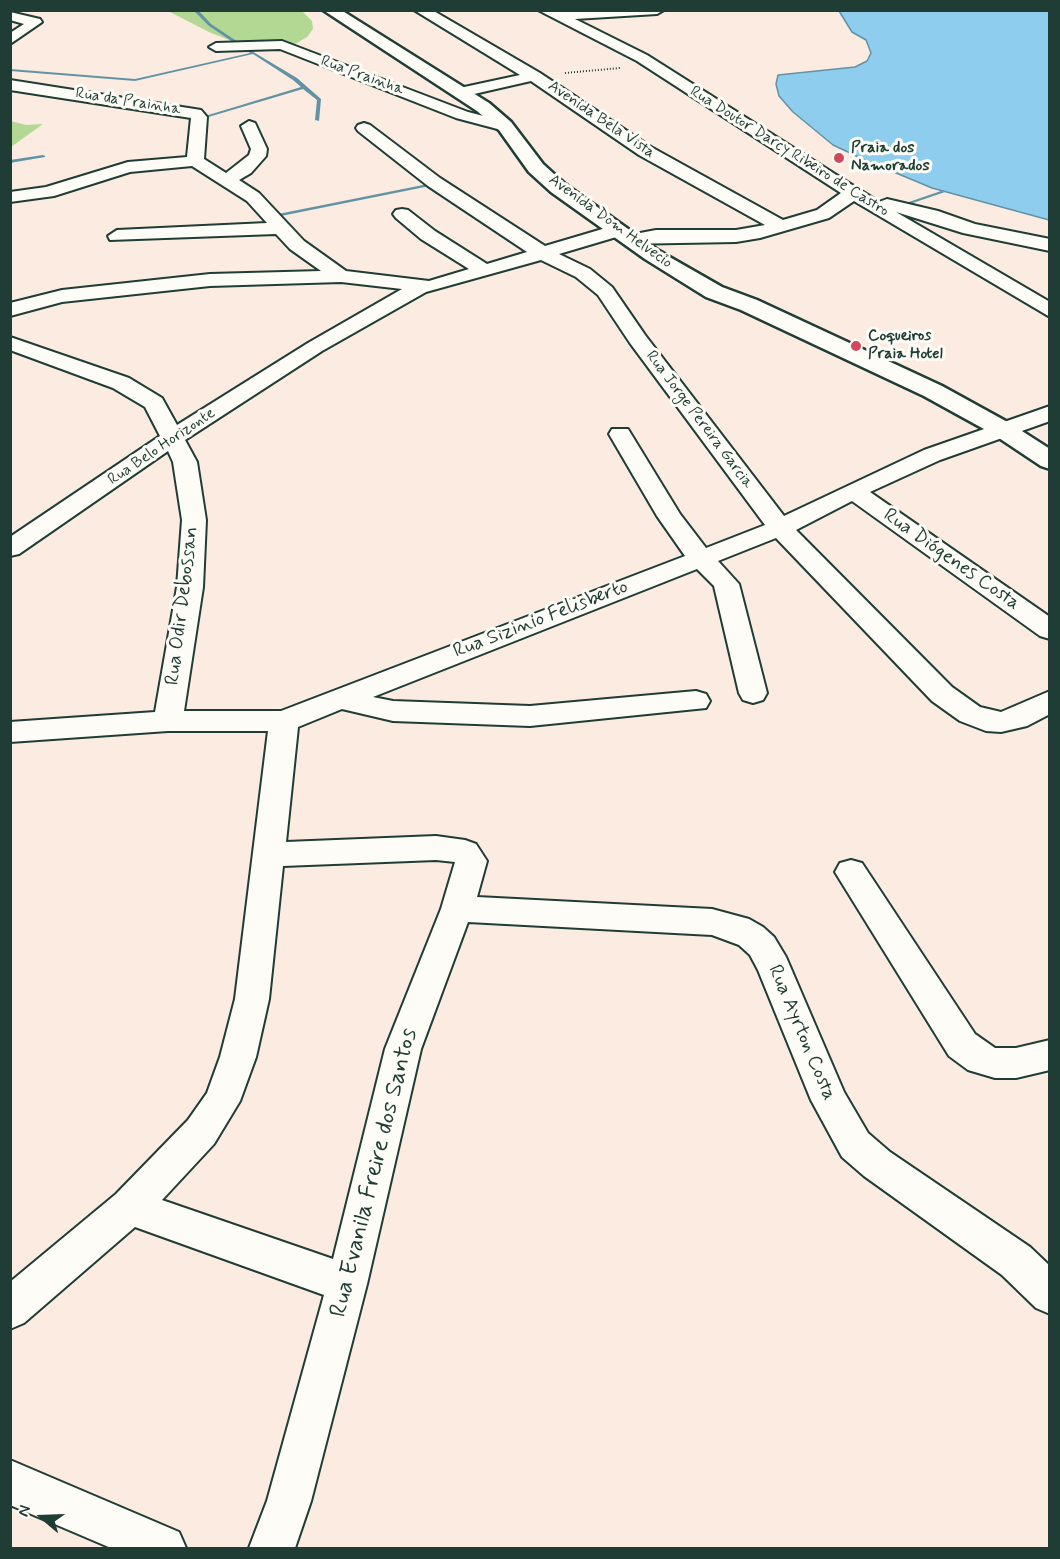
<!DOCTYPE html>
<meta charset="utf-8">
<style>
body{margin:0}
#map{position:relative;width:1060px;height:1559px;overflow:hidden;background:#fcebe0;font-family:Mynerve,sans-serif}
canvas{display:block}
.frame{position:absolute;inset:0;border:12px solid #1f3d34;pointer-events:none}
.north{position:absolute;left:12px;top:1487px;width:60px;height:60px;-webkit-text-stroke:4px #fdfcf7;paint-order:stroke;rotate:289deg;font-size:16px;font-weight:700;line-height:24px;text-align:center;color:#1f3d34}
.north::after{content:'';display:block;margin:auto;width:21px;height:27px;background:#1f3d34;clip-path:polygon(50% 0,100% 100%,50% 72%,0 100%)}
</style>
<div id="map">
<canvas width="1060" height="1559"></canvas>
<div class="frame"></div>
<div class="north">N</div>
</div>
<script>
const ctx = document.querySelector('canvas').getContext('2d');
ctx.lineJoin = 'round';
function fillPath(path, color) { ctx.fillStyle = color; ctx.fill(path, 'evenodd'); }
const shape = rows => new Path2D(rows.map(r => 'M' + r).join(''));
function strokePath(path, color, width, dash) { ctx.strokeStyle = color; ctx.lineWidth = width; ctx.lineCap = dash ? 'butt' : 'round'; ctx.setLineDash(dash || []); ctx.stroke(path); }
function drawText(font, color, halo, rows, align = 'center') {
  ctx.font = font + ' Mynerve,sans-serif'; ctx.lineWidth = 6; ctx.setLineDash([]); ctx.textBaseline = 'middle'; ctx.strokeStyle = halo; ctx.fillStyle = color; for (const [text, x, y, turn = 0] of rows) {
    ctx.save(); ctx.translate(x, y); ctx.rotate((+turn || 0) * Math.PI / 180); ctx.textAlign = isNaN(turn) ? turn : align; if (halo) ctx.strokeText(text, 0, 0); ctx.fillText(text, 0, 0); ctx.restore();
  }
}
const green = shape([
 [168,11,302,11,312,21,313,29,307,37,287,49,263,49,242,45,211,33],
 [11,121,26,125,43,124,11,147]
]);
const water = shape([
 [839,11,1049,11,1049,220,932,188,865,160,833,145,793,112,779,96,776,84,778,75,855,67,867,61,871,53,866,40,852,32,839,11]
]);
const stream = shape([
 [193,10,198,10,211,24,238,42,238,44,236,44,209,26,193,10],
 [250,50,297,78,321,99,319,121,315,120,317,100,303,89,205,118,205,116,301,87,293,80,253,54,135,81,10,71,10,69,135,79,250,53,248,51,250,50],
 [43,155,45,156,45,157,10,163,10,160,43,155],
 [428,184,430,184,430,186,281,216,278,214,428,184],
 [941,191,945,192,907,205,903,204,941,191]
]);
const path = shape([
 [565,73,620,68]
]);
const street = shape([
 [414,10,432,10,540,73,651,147,783,220,817,210,841,193,637,61,538,10,664,10,657,14,575,19,647,55,879,202,887,199,938,211,975,224,1050,239,1050,251,963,233,896,212,1050,302,1050,317,854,201,829,218,760,238,736,242,624,244,622,240,624,236,656,230,736,230,765,225,639,155,531,81,461,97,455,95,453,92,455,89,520,75,414,10],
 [10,12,40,19,42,22,10,44,10,33,24,24,10,20,10,12],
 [282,41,468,112,511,123,513,126,505,131,456,118,280,49,216,51,209,47,216,43,282,41],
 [10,80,201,110,207,117,204,159,226,173,249,155,251,149,241,126,249,121,255,123,267,149,266,156,251,173,239,180,259,193,304,241,346,271,429,281,469,269,421,239,396,218,393,214,396,210,402,209,408,210,435,231,487,264,527,252,428,186,358,131,356,128,358,125,364,123,370,125,440,178,545,246,616,225,623,227,625,231,623,235,559,254,590,269,612,287,645,335,784,516,924,450,1050,406,1050,421,940,460,870,492,1050,617,1050,639,1040,636,852,501,796,530,952,687,980,707,1001,712,1050,691,1050,714,1027,726,1001,732,986,731,960,721,932,701,776,538,718,561,739,584,767,693,763,700,753,703,743,700,739,693,714,586,697,569,373,697,393,701,530,706,696,691,706,694,710,701,706,708,530,726,393,721,342,709,298,727,286,842,436,836,465,840,476,844,487,861,477,897,712,909,749,919,763,927,774,937,786,957,844,1092,868,1133,890,1152,1030,1247,1050,1266,1050,1314,1036,1308,1002,1275,864,1176,842,1157,811,1100,758,970,750,955,739,945,712,935,468,922,421,1049,367,1284,311,1501,295,1548,249,1548,267,1501,324,1295,135,1227,24,1323,10,1329,10,1282,116,1194,188,1120,207,1093,220,1057,235,999,268,731,168,731,10,742,10,722,155,712,177,587,182,520,173,462,168,451,19,554,10,556,10,537,160,436,145,407,113,388,10,350,10,337,129,378,162,398,177,425,308,343,402,289,341,282,210,286,62,302,10,316,10,303,62,290,210,274,321,271,290,249,276,234,110,240,108,236,117,230,267,223,247,201,192,166,130,172,54,196,10,202,10,192,46,187,128,162,187,157,191,118,10,90,10,80],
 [541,260,576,277,598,295,630,343,765,525,706,548,680,514,628,429,612,429,609,434,657,516,685,556,281,711,184,711,203,587,206,520,197,462,185,440,322,351,426,292,541,260],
 [436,860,455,862,441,909,385,1049,333,1259,162,1200,214,1144,240,1101,256,1057,269,999,283,866,436,860],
 [851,860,862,863,975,1034,995,1048,1016,1048,1050,1040,1050,1070,1016,1078,995,1078,968,1070,949,1056,835,872,840,863,851,860],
 [10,1460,179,1532,186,1548,111,1548,10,1505,10,1460]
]);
const secondary = shape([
 [323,10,341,10,489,103,511,122,543,164,565,184,659,251,722,287,757,300,942,386,1011,424,1050,449,1050,469,1041,466,993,434,924,396,741,310,706,297,645,259,551,192,529,172,499,130,477,111,323,10]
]);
const markers = [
 [839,158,6,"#d1495b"],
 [856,346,6,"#d1495b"]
];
const farStreetnames = [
 ["Rua Prainha",362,76,20],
 ["Rua da Prainha",128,102,9],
 ["Avenida Bela Vista",601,120,34],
 ["Rua Doutor Darcy Ribeiro de Castro",789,152,32],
 ["Avenida Dom Helvecio",610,222,36],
 ["Rua Jorge Pereira Garcia",699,420,53],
 ["Rua Belo Horizonte",162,447,-34]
];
const farPoinames = [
 ["Praia dos",851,149],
 ["Namorados",851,167],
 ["Coqueiros",868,337],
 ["Praia Hotel",868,355]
];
const streetNames = [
 ["Rua Diógenes Costa",951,560,35],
 ["Rua Odir Debossan",183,606,-83],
 ["Rua Sizinio Felisberto",541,620,-21],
 ["Rua Ayrton Costa",801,1033,67]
];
const nearStreetnames = [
 ["Rua Evanila Freire dos Santos",375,1173,-76]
];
fillPath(green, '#b3d893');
fillPath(water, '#8ecdee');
strokePath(water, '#6293a4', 1.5);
fillPath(stream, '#6293a4');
strokePath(street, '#1f3d34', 4);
strokePath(secondary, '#1f3d34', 5);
strokePath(path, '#1f3d34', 2, [1, 2]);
fillPath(street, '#fdfcf7');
fillPath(secondary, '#fdfcf7');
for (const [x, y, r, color] of markers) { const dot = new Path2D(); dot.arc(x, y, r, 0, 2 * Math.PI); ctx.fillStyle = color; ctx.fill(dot); strokePath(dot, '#fdfcf7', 2); }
drawText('16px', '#1f3d34', '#fdfcf7', farStreetnames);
drawText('bold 16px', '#1f3d34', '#fdfcf7', farPoinames, 'left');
drawText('20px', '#1f3d34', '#fdfcf7', streetNames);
drawText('24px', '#1f3d34', '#fdfcf7', nearStreetnames);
</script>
